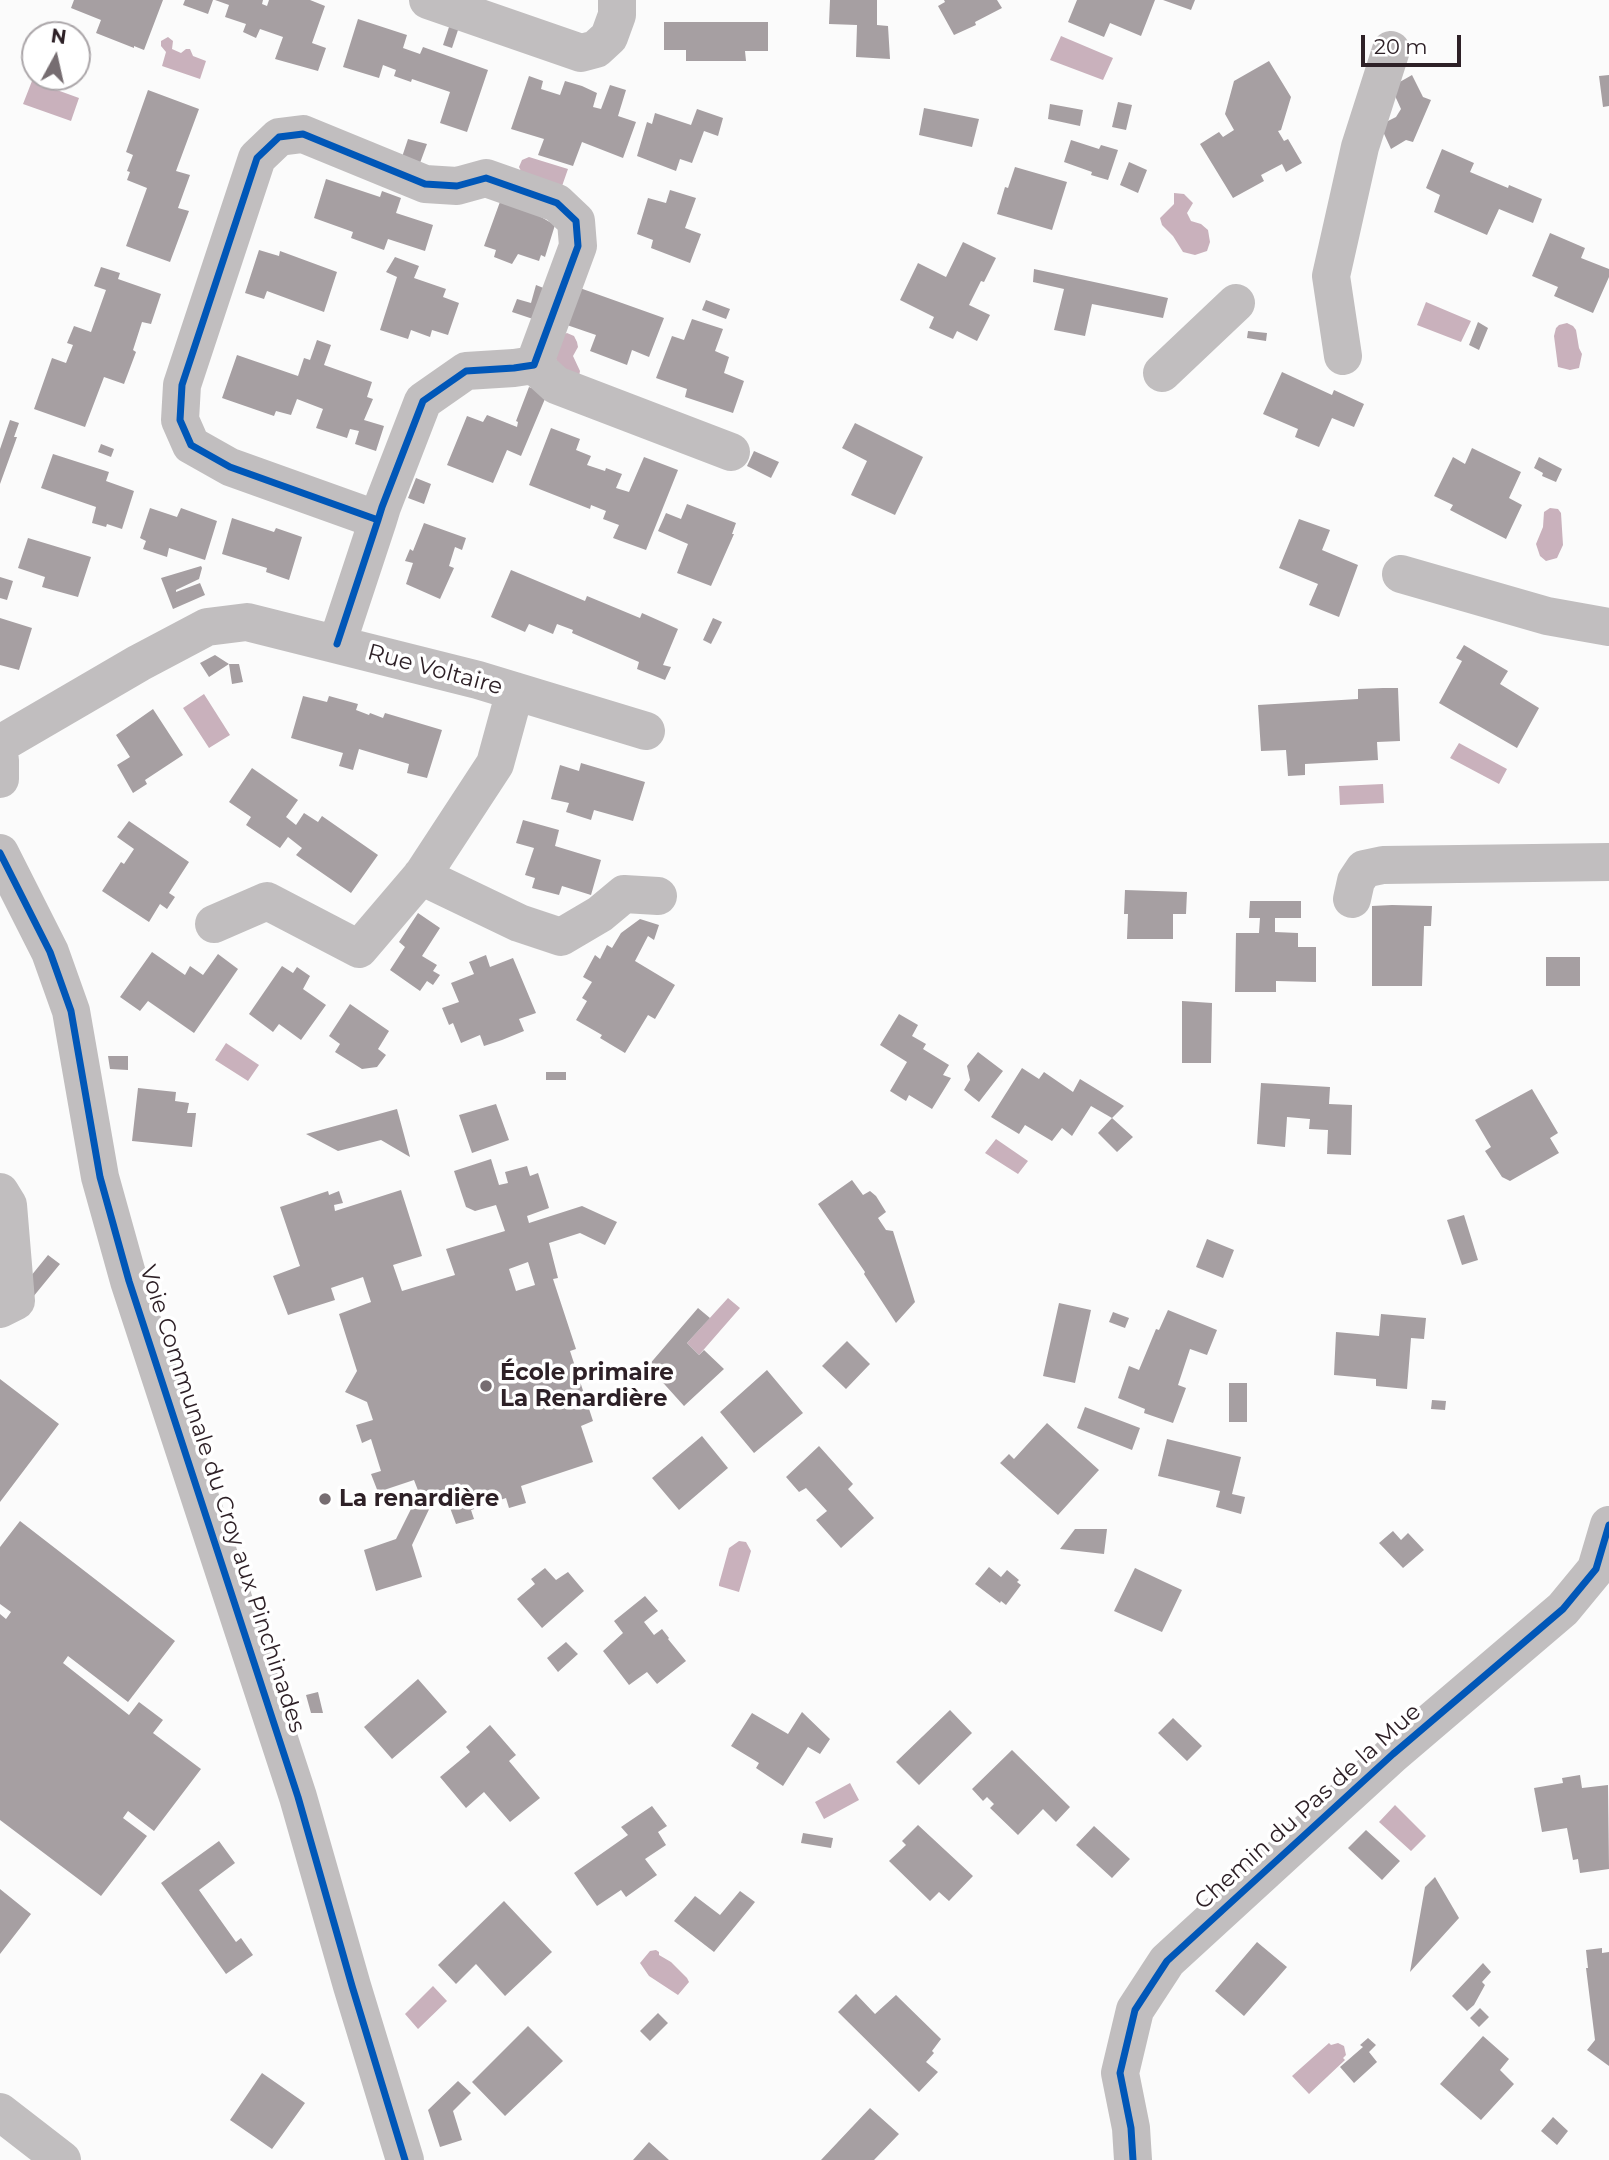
<!DOCTYPE html>
<meta charset="utf-8">
<style>
body{margin:0}
#map{position:relative;width:1609px;height:2160px;overflow:hidden;background:#fbfbfb;font-family:Montserrat,sans-serif}
canvas{display:block}
.north{position:absolute;left:21px;top:21px;width:70px;height:70px;box-sizing:border-box;background:#fff;border:2px solid #aba6a9;border-radius:50%;rotate:8deg;font-size:19px;font-weight:700;line-height:28px;text-align:center;color:#2e2127}
.north::after{content:'';display:block;margin:auto;width:24px;height:32px;background:#766d71;clip-path:polygon(50% 0,100% 100%,50% 72%,0 100%)}
.scale{position:absolute;left:1361px;top:35px;width:100px;height:32px;box-sizing:border-box;border:4px solid #2e2127;border-top:0;padding-left:9px;font-size:21px;line-height:24px;white-space:nowrap;color:#2e2127;-webkit-text-stroke:5px #fff;paint-order:stroke}
</style>
<div id="map">
<canvas width="1609" height="2160"></canvas>
<div class="north">N</div>
<div class="scale">20 m</div>
</div>
<script>
const ctx = document.querySelector('canvas').getContext('2d');
ctx.lineJoin = 'round';
function fillPath(path, color) { ctx.fillStyle = color; ctx.fill(path, 'evenodd'); }
const shape = rows => new Path2D(rows.map(r => 'M' + r).join(''));
function strokePath(path, color, width, dash) { ctx.strokeStyle = color; ctx.lineWidth = width; ctx.lineCap = dash ? 'butt' : 'round'; ctx.setLineDash(dash || []); ctx.stroke(path); }
function drawText(font, color, halo, rows, align = 'center') {
  ctx.font = font + ' Montserrat,sans-serif'; ctx.lineWidth = 7; ctx.setLineDash([]); ctx.textBaseline = 'middle'; ctx.strokeStyle = halo; ctx.fillStyle = color; for (const [text, x, y, turn = 0] of rows) {
    ctx.save(); ctx.translate(x, y); ctx.rotate((+turn || 0) * Math.PI / 180); ctx.textAlign = isNaN(turn) ? turn : align; if (halo) ctx.strokeText(text, 0, 0); ctx.fillText(text, 0, 0); ctx.restore();
  }
}
const water = shape([
 [1061,36,1113,58,1103,80,1050,60],
 [168,37,173,41,172,49,181,53,186,49,190,49,193,56,206,61,200,79,162,66,166,52,161,46,161,41],
 [32,81,79,98,71,121,23,104],
 [529,157,568,169,561,189,523,175,519,167,522,160],
 [1174,193,1184,194,1193,203,1187,213,1191,221,1201,224,1208,230,1210,242,1207,251,1195,255,1183,252,1173,236,1162,225,1160,218,1174,204],
 [1426,302,1471,321,1461,342,1417,325],
 [1567,323,1573,326,1576,330,1579,348,1582,354,1579,368,1570,370,1558,367,1554,336,1556,328,1559,325],
 [567,333,574,336,577,342,578,347,573,356,580,371,579,376,561,375,555,356,562,335],
 [1550,508,1558,509,1561,513,1563,545,1557,558,1546,561,1540,556,1536,544,1543,527,1544,512],
 [204,694,230,735,209,748,183,708],
 [1459,743,1507,769,1499,784,1450,758],
 [1383,784,1384,803,1340,805,1339,786],
 [226,1043,259,1065,248,1081,215,1060],
 [996,1139,1028,1161,1018,1174,985,1153],
 [728,1298,740,1308,699,1355,687,1343],
 [739,1541,746,1542,751,1551,739,1592,719,1586,719,1584,729,1548],
 [850,1783,859,1800,824,1819,815,1802],
 [1395,1805,1426,1836,1411,1851,1379,1822],
 [656,1950,659,1952,659,1955,671,1962,687,1978,689,1982,678,1995,649,1976,640,1963,650,1951],
 [433,1986,447,2001,418,2029,405,2014],
 [1329,2043,1331,2045,1338,2043,1344,2046,1346,2055,1343,2058,1345,2060,1309,2094,1292,2076]
]);
const building = shape([
 [74,0,163,0,144,50,134,46,134,48,96,33,101,20,71,8],
 [185,0,213,0,208,14,183,5],
 [215,0,263,0,262,4,267,6,269,0,310,0,325,6,312,43,326,48,318,71,275,59,283,37,260,29,256,38,243,32,246,24,225,17,229,5],
 [830,0,877,0,877,25,888,26,890,59,856,57,857,25,829,24],
 [944,0,997,0,1002,8,975,22,976,25,954,35,938,6,945,2],
 [1077,0,1155,0,1141,36,1110,23,1104,37,1068,22],
 [1163,0,1195,0,1191,10],
 [358,19,407,35,403,48,420,54,423,47,488,70,467,132,440,123,450,92,412,79,411,82,394,76,396,70,383,65,379,78,343,67],
 [451,21,460,24,452,48,443,45],
 [664,22,768,22,768,51,745,51,746,61,686,61,686,50,664,50],
 [1269,61,1291,97,1281,130,1278,131,1284,141,1288,139,1302,163,1286,172,1282,164,1261,175,1264,181,1233,198,1200,144,1219,132,1223,137,1234,130,1225,114,1234,81],
 [1412,75,1423,97,1431,100,1413,142,1406,140,1391,149,1380,125,1396,117,1401,109,1391,87],
 [1609,75,1609,106,1603,107,1599,76],
 [529,76,543,81,541,89,560,95,565,81,582,86,597,93,593,107,601,109,610,85,626,90,618,116,636,122,623,158,582,142,573,166,538,155,544,139,511,129],
 [148,90,199,109,176,171,190,175,178,208,189,211,170,262,126,246,147,188,127,180,130,172,127,171,133,155,126,152],
 [1118,102,1132,105,1126,130,1112,127],
 [1050,104,1083,110,1080,126,1048,119],
 [924,108,979,119,972,147,919,135],
 [697,109,723,118,718,136,704,131,692,163,680,159,676,171,637,156,647,122,652,124,655,113,691,125],
 [408,139,427,144,420,163,402,157],
 [1071,140,1099,149,1101,145,1118,150,1108,180,1091,175,1092,172,1064,162],
 [1442,149,1474,163,1470,172,1508,188,1509,185,1542,199,1533,223,1499,209,1487,235,1434,212,1440,195,1426,188],
 [1129,162,1147,170,1138,193,1120,185],
 [1015,167,1067,182,1052,230,997,214,1005,187,1008,188],
 [326,179,380,197,382,191,401,198,396,213,433,225,425,251,388,239,384,250,351,238,353,232,314,218],
 [670,190,696,198,685,228,701,234,690,263,651,248,653,240,637,234,648,198,666,203],
 [501,199,541,217,555,225,545,257,541,255,539,261,518,254,512,264,494,257,496,250,484,246],
 [1550,233,1585,248,1581,258,1609,269,1609,277,1593,313,1554,296,1558,287,1532,276],
 [963,242,996,258,984,282,981,281,969,305,990,315,977,341,957,331,953,339,929,328,934,317,900,300,918,263,946,277],
 [259,250,279,256,280,251,337,272,324,312,267,291,264,299,245,293],
 [395,257,419,266,414,278,446,289,443,297,459,303,448,335,432,330,430,337,411,330,408,339,380,330,397,277,386,272],
 [101,267,120,273,118,279,161,294,151,324,142,322,133,350,136,352,124,384,104,377,85,427,34,409,52,358,66,363,73,345,67,343,74,326,91,332,106,290,94,286],
 [1034,269,1168,298,1163,318,1092,304,1085,336,1054,330,1064,289,1033,282],
 [536,285,546,289,536,320,512,312,517,299,531,303],
 [577,287,664,318,649,357,632,350,627,365,590,351,596,335,564,324],
 [706,300,730,309,726,319,702,310],
 [692,319,723,329,715,351,729,357,724,373,744,381,733,413,685,397,687,389,656,378,672,336,684,340],
 [1478,322,1488,328,1479,350,1469,345],
 [1248,331,1267,333,1266,341,1247,338],
 [317,340,331,345,324,365,372,382,367,397,373,399,364,420,384,426,376,451,355,444,359,431,350,429,347,438,316,428,323,409,297,399,291,415,276,411,274,416,222,398,237,355,298,376,304,358,310,360],
 [1282,372,1332,395,1334,390,1364,404,1354,427,1332,418,1319,447,1295,437,1298,429,1263,414],
 [529,387,547,394,521,456,507,450,493,483,447,465,467,416,483,422,487,415,517,427,518,422,516,421],
 [10,420,19,423,14,437,17,437,0,484,0,449],
 [855,423,923,457,895,515,851,495,867,461,842,448],
 [551,428,580,439,576,450,591,456,587,465,605,471,606,468,622,474,616,488,629,492,644,457,678,470,646,550,613,538,619,525,603,519,606,511,591,505,590,509,529,485],
 [101,444,114,449,111,457,98,452],
 [1472,448,1521,472,1509,498,1522,505,1506,539,1450,510,1453,505,1434,496,1453,457,1465,464],
 [754,451,779,462,771,478,747,466],
 [53,454,109,472,106,481,134,491,122,529,107,524,106,527,92,523,96,507,41,488],
 [1539,457,1562,469,1556,482,1542,476,1543,473,1534,468],
 [416,478,431,484,424,504,408,498],
 [687,504,736,523,732,534,734,534,711,586,677,573,688,544,658,531,666,513,681,519],
 [150,508,177,517,181,508,217,521,205,560,169,548,167,557,143,549,146,541,140,538],
 [232,518,274,532,276,528,302,537,289,580,266,572,267,568,222,554],
 [1299,519,1330,530,1322,550,1358,565,1339,617,1309,605,1318,584,1279,568],
 [424,523,466,538,462,550,455,547,449,566,454,568,440,599,406,584,413,563,405,561,410,549,413,551],
 [28,538,91,557,78,597,42,587,45,577,18,568],
 [201,566,202,568,199,579,176,590,176,592,200,583,205,595,173,609,161,578],
 [511,570,585,601,587,596,640,618,642,613,678,629,663,665,671,667,665,680,637,669,639,662,572,633,573,630,557,624,553,634,529,624,525,632,491,617],
 [0,577,13,581,7,600,0,598],
 [0,618,32,628,19,670,0,665],
 [713,618,722,622,711,644,703,640],
 [1464,645,1508,671,1500,684,1539,708,1517,748,1439,703,1462,661,1456,658],
 [215,655,229,664,239,664,243,682,232,684,229,664,209,677,200,663],
 [1383,688,1398,688,1400,741,1377,742,1378,760,1305,764,1305,775,1288,776,1286,750,1261,751,1258,705,1358,699,1358,689],
 [303,696,327,702,329,696,358,704,356,710,369,715,370,713,383,718,385,713,442,730,427,778,407,773,409,764,359,749,353,770,339,766,343,753,291,738],
 [153,709,183,755,145,780,147,784,133,793,117,765,130,757,116,735],
 [581,763,645,782,633,821,594,810,591,820,566,812,569,803,551,799,560,765,579,771],
 [252,768,298,800,286,817,296,825,304,813,318,822,322,816,378,855,351,893,296,855,302,848,288,837,280,848,246,825,251,817,229,802],
 [523,820,559,830,555,846,601,860,591,895,562,886,559,895,532,888,535,878,525,875,534,848,516,843],
 [129,821,189,862,169,893,175,897,167,909,160,904,149,922,102,891,121,862,124,864,134,849,117,837],
 [1125,890,1187,892,1186,914,1173,914,1173,939,1127,939,1128,914,1124,914],
 [1250,901,1301,901,1301,918,1275,918,1275,932,1298,933,1298,947,1316,947,1316,982,1276,981,1276,992,1235,992,1236,933,1259,933,1260,918,1249,918],
 [1392,905,1432,906,1431,926,1424,926,1422,986,1372,986,1372,906],
 [418,913,440,928,422,956,437,965,433,971,440,975,433,985,427,981,420,991,390,970,405,947,399,942],
 [640,919,659,925,654,940,648,936,635,961,675,985,655,1019,648,1015,625,1053,600,1038,602,1035,576,1020,587,1001,582,998,592,982,583,977,595,955,600,959,607,945,612,948,621,933],
 [152,952,185,975,190,966,203,975,218,954,238,969,194,1033,148,1001,140,1011,120,997],
 [486,955,490,967,513,958,536,1013,519,1019,524,1031,502,1040,484,1046,480,1035,461,1043,453,1023,449,1025,442,1008,459,1002,451,983,474,974,469,962],
 [1546,957,1580,957,1580,986,1546,986],
 [282,966,293,973,297,967,310,976,303,989,326,1005,301,1040,279,1024,273,1032,249,1014],
 [1182,1001,1212,1003,1211,1063,1182,1063],
 [350,1004,389,1031,378,1049,386,1055,377,1067,362,1069,335,1052,340,1044,329,1036],
 [899,1014,918,1025,912,1036,926,1044,923,1049,949,1065,943,1075,951,1078,932,1109,909,1095,906,1101,890,1091,907,1062,880,1045],
 [978,1052,1003,1071,979,1102,964,1090,970,1080,967,1066],
 [108,1056,128,1056,128,1070,110,1069],
 [1022,1068,1039,1079,1044,1072,1073,1092,1080,1079,1124,1106,1112,1118,1091,1106,1072,1136,1062,1128,1052,1141,1025,1125,1019,1134,991,1117],
 [546,1072,566,1072,566,1080,546,1080],
 [1261,1083,1330,1087,1329,1104,1352,1105,1351,1155,1327,1154,1328,1130,1309,1129,1310,1119,1287,1117,1285,1147,1257,1144],
 [138,1088,176,1092,175,1101,189,1103,187,1113,196,1113,192,1147,132,1141],
 [1532,1089,1558,1133,1550,1138,1559,1153,1510,1181,1502,1177,1485,1151,1491,1147,1475,1120],
 [496,1104,509,1140,472,1153,459,1115],
 [397,1109,410,1157,381,1140,338,1151,306,1134],
 [1112,1118,1133,1137,1117,1152,1098,1133],
 [491,1159,499,1185,508,1183,505,1172,527,1166,530,1176,538,1173,549,1208,527,1216,529,1223,582,1206,617,1222,605,1245,580,1233,549,1243,558,1278,553,1279,576,1349,570,1351,593,1421,581,1426,593,1462,521,1486,526,1503,509,1508,506,1498,471,1510,474,1519,456,1524,446,1497,433,1501,412,1545,422,1577,376,1591,364,1550,396,1539,419,1493,414,1480,378,1492,371,1474,381,1471,371,1439,362,1443,356,1425,373,1420,367,1402,345,1392,357,1371,339,1314,371,1302,363,1277,331,1288,335,1300,288,1315,273,1276,300,1266,280,1207,328,1191,329,1195,339,1191,343,1203,334,1205,335,1211,401,1190,422,1256,393,1265,402,1291,455,1275,446,1249,505,1231,496,1205,475,1211,466,1207,454,1171],
 [528,1262,535,1285,516,1291,509,1269],
 [852,1180,863,1195,870,1191,876,1196,886,1212,878,1218,886,1230,893,1231,915,1302,896,1323,864,1274,865,1272,818,1204],
 [1464,1215,1478,1260,1462,1265,1447,1220],
 [1207,1239,1234,1250,1223,1278,1196,1267],
 [48,1255,60,1264,33,1297,22,1287],
 [1059,1303,1091,1310,1075,1383,1043,1376],
 [698,1308,710,1318,687,1343,699,1355,704,1350,724,1369,684,1406,648,1366],
 [1168,1310,1217,1330,1207,1355,1190,1349,1178,1385,1186,1388,1173,1423,1144,1413,1145,1409,1118,1398,1129,1366,1139,1370,1156,1329,1159,1330],
 [1113,1312,1129,1318,1125,1328,1109,1322],
 [1381,1314,1426,1318,1424,1339,1411,1338,1407,1389,1376,1386,1376,1379,1334,1375,1336,1332,1379,1336],
 [847,1341,870,1364,846,1389,822,1366],
 [767,1370,803,1413,754,1453,720,1412],
 [0,1379,59,1424,0,1502],
 [1229,1383,1247,1383,1247,1422,1229,1422],
 [1432,1400,1446,1401,1445,1410,1431,1409],
 [1085,1407,1140,1428,1132,1450,1077,1428],
 [1047,1423,1099,1470,1058,1515,1000,1463,1009,1454,1014,1459],
 [702,1436,728,1468,679,1510,652,1478],
 [1167,1439,1241,1457,1232,1494,1245,1497,1241,1514,1216,1507,1220,1491,1158,1476],
 [819,1446,853,1484,848,1489,874,1518,841,1548,816,1520,827,1511,806,1488,799,1492,786,1477],
 [20,1521,175,1641,128,1702,68,1656,63,1663,129,1715,139,1702,163,1720,153,1733,201,1769,154,1831,128,1811,123,1818,147,1836,101,1896,0,1820,0,1614,6,1619,11,1612,0,1604,0,1547],
 [1075,1529,1107,1529,1104,1554,1060,1549],
 [1393,1531,1401,1540,1408,1533,1424,1550,1403,1568,1379,1543],
 [989,1567,1001,1577,1007,1570,1019,1580,1017,1582,1021,1585,1006,1605,1001,1601,1000,1603,975,1584],
 [545,1568,556,1580,568,1572,584,1591,542,1628,517,1599,535,1584,531,1579],
 [1135,1568,1182,1590,1162,1632,1114,1611],
 [645,1596,658,1611,644,1622,654,1635,662,1629,669,1638,668,1639,686,1661,657,1684,647,1672,629,1685,603,1651,623,1633,614,1621],
 [566,1642,578,1654,558,1672,547,1658],
 [418,1679,447,1712,392,1759,364,1727],
 [318,1692,323,1713,311,1713,306,1695],
 [950,1710,972,1733,919,1785,896,1762],
 [802,1712,830,1739,820,1754,808,1747,783,1786,756,1768,759,1763,731,1746,752,1713,788,1734],
 [1173,1718,1202,1746,1187,1761,1158,1733],
 [490,1725,516,1755,509,1761,540,1798,510,1822,484,1792,466,1808,440,1777,470,1752,466,1747],
 [1012,1750,1070,1807,1056,1822,1043,1809,1018,1835,990,1808,994,1804,987,1797,983,1801,972,1789],
 [1580,1775,1582,1788,1608,1785,1609,1869,1580,1873,1578,1859,1573,1860,1567,1828,1542,1832,1534,1788,1563,1783,1562,1778],
 [652,1806,667,1826,658,1832,666,1845,645,1859,657,1875,626,1897,621,1890,597,1906,574,1873,628,1835,621,1827],
 [918,1825,973,1876,949,1901,939,1892,930,1901,889,1861,906,1845,902,1841],
 [1094,1826,1130,1859,1112,1878,1076,1845],
 [1366,1830,1400,1861,1382,1880,1348,1848],
 [803,1833,833,1838,831,1848,801,1843],
 [219,1841,235,1863,199,1890,236,1942,241,1938,253,1955,226,1974,161,1883],
 [1435,1877,1459,1918,1410,1972,1425,1887],
 [0,1889,31,1914,0,1954],
 [740,1891,755,1902,714,1952,674,1921,695,1896,720,1915],
 [504,1901,552,1952,505,1996,476,1964,456,1984,438,1965],
 [1257,1942,1287,1967,1244,2016,1215,1991],
 [1602,1948,1602,1953,1609,1952,1609,2066,1587,2050,1595,2040,1586,1968,1588,1968,1586,1950],
 [1483,1963,1491,1972,1482,1982,1485,1985,1474,2005,1467,2011,1452,1996],
 [856,1994,875,2014,896,1995,941,2039,932,2051,934,2053,926,2062,938,2072,919,2092,838,2012],
 [1480,2008,1489,2017,1479,2027,1470,2018],
 [658,2013,668,2023,650,2041,640,2031],
 [528,2026,563,2061,505,2116,472,2082],
 [1483,2036,1509,2059,1500,2070,1514,2084,1481,2120,1440,2084],
 [1368,2038,1376,2045,1369,2052,1377,2062,1354,2083,1340,2067,1363,2047,1360,2045],
 [262,2073,305,2103,272,2149,230,2120],
 [458,2081,471,2093,453,2111,462,2140,440,2147,428,2110],
 [870,2108,899,2134,874,2160,821,2160],
 [1553,2117,1568,2131,1557,2145,1541,2131],
 [649,2142,669,2160,633,2160]
]);
const minor = shape([
 [428,0,581,53,596,49,609,37,617,15,617,0],
 [1343,356,1331,276,1360,147,1391,50],
 [534,365,556,385,731,452],
 [1162,373,1236,303],
 [1401,574,1547,616,1609,627],
 [337,644,378,520,382,507,423,401,466,371,514,368,534,365,578,246,576,221,557,203,486,178,457,186,425,184,303,134,279,137,257,158,182,385,180,420,191,445,230,467,378,520],
 [0,744,139,663,207,627,247,622,478,680,646,731],
 [0,760,0,779],
 [0,853,50,952,71,1011,100,1177,129,1281,298,1797,352,1986,405,2160],
 [421,876,519,923,561,937,600,914,624,894,658,896],
 [1352,899,1356,881,1364,869,1383,865,1609,862],
 [214,924,267,901,359,949,423,874,495,764,515,691],
 [0,1192,8,1205,16,1301,0,1309],
 [0,2112,62,2160],
 [1133,2160,1131,2128,1120,2073,1135,2010,1167,1961,1393,1754,1563,1609,1596,1569,1609,1525]
]);
const cycleway = shape([
 [337,644,378,520,382,507,423,401,466,371,514,368,534,365,578,246,576,221,557,203,486,178,457,186,425,184,303,134,279,137,257,158,182,385,180,420,191,445,230,467,378,520],
 [0,853,50,952,71,1011,100,1177,129,1281,298,1797,352,1986,405,2160],
 [1133,2160,1131,2128,1120,2073,1135,2010,1167,1961,1393,1754,1563,1609,1596,1569,1609,1525]
]);
const markers = [
 [486,1386,7,"#766d71"],
 [325,1499,7,"#766d71"]
];
const streetNames = [
 ["Rue Voltaire",435,670,15],
 ["Voie Communale du Croy aux Pinchinades",222,1499,72],
 ["Chemin du Pas de la Mue",1308,1807,-42]
];
const poiNames = [
 ["École primaire",500,1373],
 ["La Renardière",500,1399],
 ["La renardière",339,1499]
];
fillPath(water, '#c9b1bc');
fillPath(building, '#a69fa2');
strokePath(minor, '#c1bebf', 38);
strokePath(cycleway, '#0057b8', 7);
for (const [x, y, r, color] of markers) { const dot = new Path2D(); dot.arc(x, y, r, 0, 2 * Math.PI); ctx.fillStyle = color; ctx.fill(dot); strokePath(dot, '#fff', 2.5); }
drawText('23px', '#2e2127', '#fff', streetNames);
drawText('bold 23px', '#2e2127', '#fff', poiNames, 'left');
</script>
